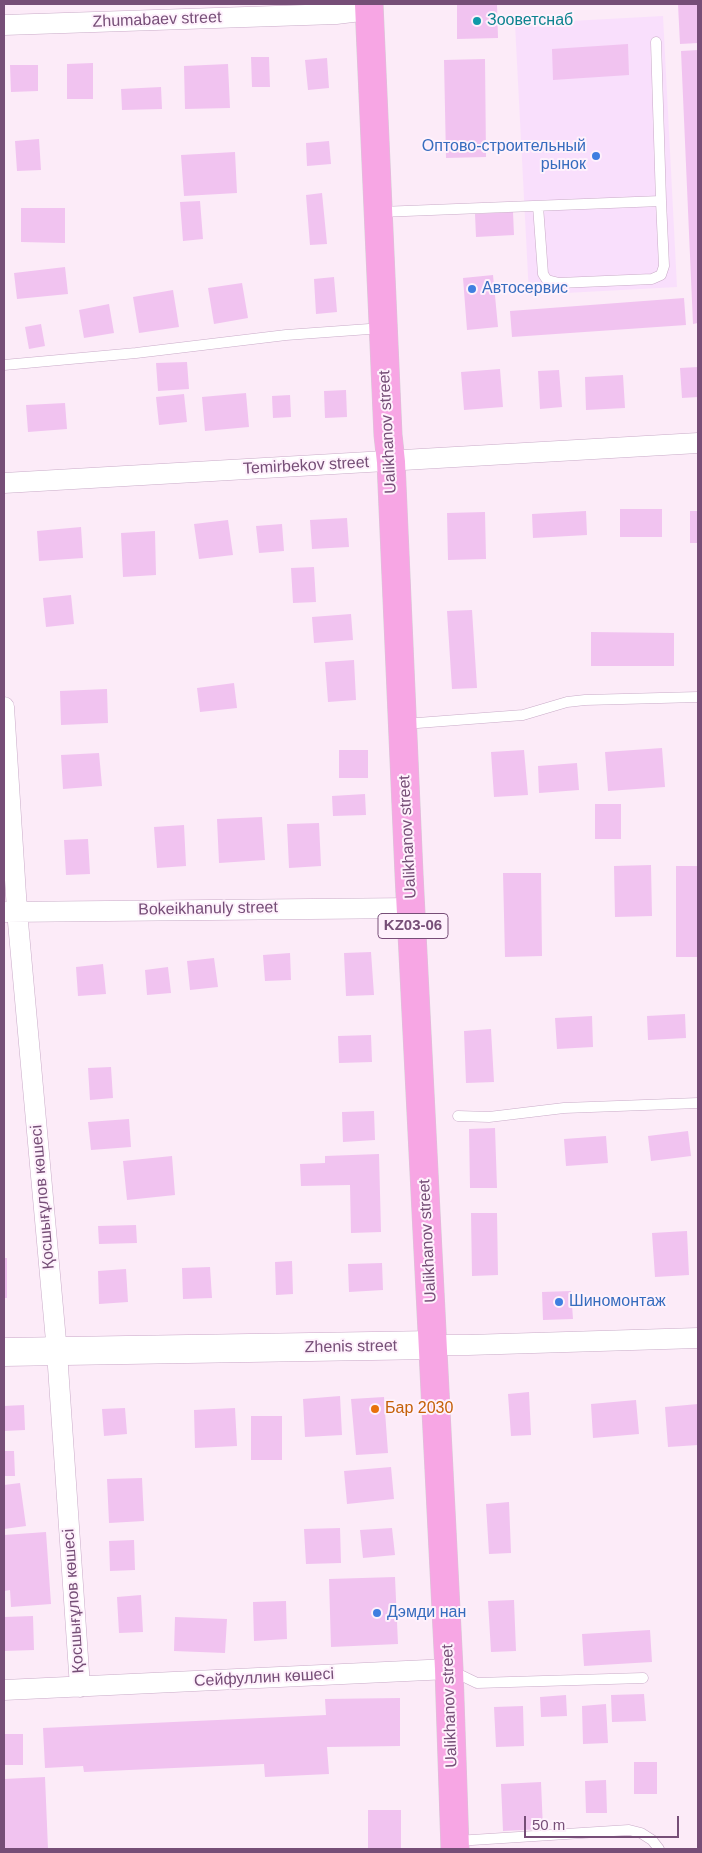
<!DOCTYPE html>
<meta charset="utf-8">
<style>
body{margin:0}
#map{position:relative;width:702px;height:1853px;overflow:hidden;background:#fcebf8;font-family:Arial,sans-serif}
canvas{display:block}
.frame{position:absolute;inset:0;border:5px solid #764e77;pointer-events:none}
.scale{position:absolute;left:524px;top:1816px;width:155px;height:22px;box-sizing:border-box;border:2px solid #764e77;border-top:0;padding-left:6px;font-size:15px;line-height:18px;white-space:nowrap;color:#764e77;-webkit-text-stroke:4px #fef1fc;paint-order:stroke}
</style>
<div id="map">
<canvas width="702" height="1853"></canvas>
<div class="frame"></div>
<div class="scale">50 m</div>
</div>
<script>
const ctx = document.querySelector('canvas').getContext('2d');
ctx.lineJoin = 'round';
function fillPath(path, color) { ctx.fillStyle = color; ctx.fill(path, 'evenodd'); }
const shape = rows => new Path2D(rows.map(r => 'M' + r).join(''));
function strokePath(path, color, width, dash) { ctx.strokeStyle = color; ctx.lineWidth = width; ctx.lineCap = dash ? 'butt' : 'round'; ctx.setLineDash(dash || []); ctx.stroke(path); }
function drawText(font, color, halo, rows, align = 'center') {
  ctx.font = font + ' Arial,sans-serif'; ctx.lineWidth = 4; ctx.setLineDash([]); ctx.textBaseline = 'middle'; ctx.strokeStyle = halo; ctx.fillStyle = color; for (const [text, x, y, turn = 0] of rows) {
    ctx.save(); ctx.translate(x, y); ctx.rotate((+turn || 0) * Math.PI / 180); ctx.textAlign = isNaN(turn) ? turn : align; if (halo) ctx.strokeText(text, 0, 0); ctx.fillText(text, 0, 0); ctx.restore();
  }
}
const commercial = shape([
 [663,16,677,287,529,295,515,24]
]);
const building = shape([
 [457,4,497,4,498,38,457,39],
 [678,4,698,4,698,43,680,44],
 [628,44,629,75,553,80,552,49],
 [698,50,698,323,693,324,681,51],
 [251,57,269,57,270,87,252,87],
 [327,58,329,88,308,90,305,60],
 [485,59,486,157,446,158,444,60],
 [93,63,93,99,67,99,67,64],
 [228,64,230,108,185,109,184,66],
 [10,65,38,65,38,91,11,92],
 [161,87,162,109,122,110,121,89],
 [39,139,41,170,17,171,15,141],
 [329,141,331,164,307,166,306,143],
 [235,152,237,193,184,196,181,155],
 [322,193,327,244,310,245,306,195],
 [200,201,203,239,183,241,180,202],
 [21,208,65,208,65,243,21,242],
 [513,212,514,235,476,237,475,214],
 [65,267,68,294,17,299,14,273],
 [493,275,498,327,467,330,463,278],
 [334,277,337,312,316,314,314,279],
 [242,283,248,318,214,324,208,288],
 [173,290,179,327,139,333,133,297],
 [684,298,686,325,512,337,510,311],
 [109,304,114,333,84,338,79,310],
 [41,324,45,346,29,349,25,327],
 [187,362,189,389,158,391,156,363],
 [698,367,698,397,682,398,680,368],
 [500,369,503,407,464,410,461,372],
 [559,370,562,407,540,409,538,371],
 [623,375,625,408,586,410,585,377],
 [346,390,347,417,325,418,324,391],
 [246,393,249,427,205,431,202,397],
 [184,394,187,422,159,425,156,397],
 [290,395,291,417,273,418,272,396],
 [65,403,67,429,28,432,26,405],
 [620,509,662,509,662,537,620,537],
 [586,511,587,535,533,538,532,514],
 [690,511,698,511,698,543,690,543],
 [485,512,486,559,448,560,447,513],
 [347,518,349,547,312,549,310,520],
 [228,520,233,555,199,559,194,524],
 [282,524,284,551,259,553,256,526],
 [81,527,83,558,39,561,37,531],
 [155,531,156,575,123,577,121,533],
 [314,567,316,602,293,603,291,568],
 [71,595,74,624,46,627,43,598],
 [472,610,477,688,452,689,447,611],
 [351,614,353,640,314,643,312,617],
 [591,632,674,633,674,666,591,666],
 [354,660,356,700,328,702,325,662],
 [234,683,237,708,200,712,197,688],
 [107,689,108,723,61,725,60,691],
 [662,748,665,787,608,791,605,752],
 [339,750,368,750,368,778,339,778],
 [524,750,528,795,494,797,491,752],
 [99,753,102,786,63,789,61,755],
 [577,763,579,790,539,793,538,766],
 [365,794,366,815,333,816,332,796],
 [595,804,621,804,621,839,595,839],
 [262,817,265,860,219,863,217,819],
 [319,823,321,866,289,868,287,824],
 [184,825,186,866,157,868,154,827],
 [88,839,90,874,66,875,64,840],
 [651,865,652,916,615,917,614,866],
 [676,866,698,866,698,957,676,957],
 [503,873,541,873,542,956,505,957],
 [371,952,374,995,346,996,344,953],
 [290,953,291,980,265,981,263,955],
 [214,958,218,987,190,990,187,961],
 [103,964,106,994,78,996,76,967],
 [168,967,171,993,147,995,145,970],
 [685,1014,686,1038,648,1040,647,1016],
 [592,1016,593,1047,557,1049,555,1018],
 [491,1029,494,1082,466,1083,464,1031],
 [371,1035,372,1062,339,1063,338,1036],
 [111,1067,113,1098,90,1100,88,1068],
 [374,1111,375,1140,343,1142,342,1112],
 [129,1119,131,1147,91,1150,88,1122],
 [495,1128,497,1188,470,1188,469,1129],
 [688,1131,691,1156,651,1161,648,1136],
 [606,1136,608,1163,566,1166,564,1139],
 [379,1154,381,1232,351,1233,350,1185,301,1186,300,1164,325,1163,325,1156],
 [172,1156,175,1195,127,1200,123,1161],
 [471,1213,497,1213,498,1275,472,1276],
 [136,1225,137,1243,99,1244,98,1226],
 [687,1231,689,1275,655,1277,652,1233],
 [4,1258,7,1258,7,1298,4,1298],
 [292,1261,293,1294,276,1295,275,1262],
 [382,1263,383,1290,349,1292,348,1264],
 [210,1267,212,1298,183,1299,182,1268],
 [126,1269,128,1302,99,1304,98,1271],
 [571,1291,573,1319,543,1320,542,1292],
 [529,1392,531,1435,511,1436,508,1394],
 [340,1396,342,1435,305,1437,303,1399],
 [384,1397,388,1453,356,1455,351,1399],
 [636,1400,639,1434,593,1438,591,1404],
 [698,1404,698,1445,668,1447,665,1407],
 [24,1405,25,1430,4,1431,4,1406],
 [125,1408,127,1434,104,1436,102,1409],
 [235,1408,237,1446,195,1448,194,1410],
 [251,1416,282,1416,282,1460,251,1460],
 [4,1451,14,1451,15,1476,4,1476],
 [391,1467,394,1499,347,1504,344,1471],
 [142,1478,144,1521,109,1523,107,1479],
 [20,1483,26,1526,4,1529,4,1485],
 [509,1502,511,1553,489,1554,486,1504],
 [340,1528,341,1563,306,1564,304,1529],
 [392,1528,395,1555,363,1558,360,1530],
 [46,1532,51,1604,11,1607,10,1590,4,1591,4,1535],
 [134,1540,135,1570,110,1571,109,1541],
 [395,1577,398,1644,331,1647,329,1579],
 [141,1595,143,1632,119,1633,117,1597],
 [514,1600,516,1651,491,1652,488,1601],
 [286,1601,287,1639,254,1641,253,1602],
 [33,1616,34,1650,4,1651,4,1617],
 [175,1617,227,1619,225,1653,174,1651],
 [650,1630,652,1662,584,1666,582,1634],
 [644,1694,646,1721,612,1722,611,1695],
 [566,1695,567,1716,541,1717,540,1697],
 [400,1698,400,1746,327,1747,329,1774,265,1777,264,1764,84,1772,83,1766,45,1768,43,1728,326,1715,325,1699],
 [606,1704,608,1743,583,1744,582,1706],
 [523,1706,524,1746,496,1747,494,1707],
 [4,1734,23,1734,23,1765,4,1765],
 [634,1762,657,1762,657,1794,634,1794],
 [45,1777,48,1849,4,1849,4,1779],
 [606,1780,607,1813,586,1813,585,1781],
 [541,1782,543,1829,503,1831,501,1784],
 [368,1810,401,1810,401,1849,368,1849]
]);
const lane = shape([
 [538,206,543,274,547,280,559,283,652,279,661,275,664,266,661,201],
 [380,212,661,201,656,42],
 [4,365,136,353,286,335,383,328],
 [404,724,523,715,567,702,585,700,698,697],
 [458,1116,489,1117,564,1108,698,1103],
 [452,1671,477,1683,643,1678],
 [456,1841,629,1830,641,1833,652,1840,659,1849]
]);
const street = shape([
 [4,25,336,14,369,10],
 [4,483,698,443],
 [4,707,17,911,57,1352,80,1687],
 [6,912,412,908],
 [433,1345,468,1345,698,1338],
 [4,1690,449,1669]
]);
const secondary = shape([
 [4,1352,433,1345]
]);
const primary = shape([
 [369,4,388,435,391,462,409,874,449,1669,455,1849]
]);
const markers = [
 [477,21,5,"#0f9aa8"],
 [596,156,5,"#3f7fe0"],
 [472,289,5,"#3f7fe0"],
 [559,1302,5,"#3f7fe0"],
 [375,1409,5,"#e8710a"],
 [377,1613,5,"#3f7fe0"]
];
const shields = [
 [413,926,70]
];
const shieldNames = [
 ["KZ03-06",413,926]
];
const streetNames = [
 ["Zhumabaev street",157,20,-2],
 ["Ualikhanov street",388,432,-93],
 ["Temirbekov street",306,466,-3],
 ["Ualikhanov street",408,837,-93],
 ["Bokeikhanuly street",208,909,-1],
 ["Қосшығұлов көшесі",43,1197,-95],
 ["Ualikhanov street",428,1241,-93],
 ["Zhenis street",351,1347,-1],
 ["Қосшығұлов көшесі",74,1601,-94],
 ["Сейфуллин көшесі",264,1678,-3],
 ["Ualikhanov street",450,1706,-92]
];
const cultureNames = [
 ["Зооветснаб",487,21]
];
const shopNames = [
 ["Оптово-строительный",586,147,"right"],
 ["рынок",586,165,"right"],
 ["Автосервис",482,289],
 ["Шиномонтаж",569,1302],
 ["Дэмди нан",387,1613]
];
const foodNames = [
 ["Бар 2030",385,1409]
];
fillPath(commercial, '#f9dffc');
fillPath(building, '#f1c3f0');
strokePath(lane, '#c9abc8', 11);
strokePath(street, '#c9abc8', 21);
strokePath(secondary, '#caa7c8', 29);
strokePath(primary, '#d6cad6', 29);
strokePath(lane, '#fff', 10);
strokePath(street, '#fff', 20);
strokePath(secondary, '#fff', 28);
strokePath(primary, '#f7a6e4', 28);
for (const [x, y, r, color] of markers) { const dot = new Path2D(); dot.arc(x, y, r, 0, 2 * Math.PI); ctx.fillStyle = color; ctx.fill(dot); strokePath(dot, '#fef1fc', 2); }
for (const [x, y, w] of shields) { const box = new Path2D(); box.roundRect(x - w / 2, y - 12.5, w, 25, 4); ctx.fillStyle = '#fef1fc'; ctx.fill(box); strokePath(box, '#764e77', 1); }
drawText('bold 15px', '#764e77', null, shieldNames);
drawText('16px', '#764e77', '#fef1fc', streetNames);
drawText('16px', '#0d838f', '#fef1fc', cultureNames, 'left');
drawText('16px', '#366cbe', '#fef1fc', shopNames, 'left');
drawText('16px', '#c56008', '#fef1fc', foodNames, 'left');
</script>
